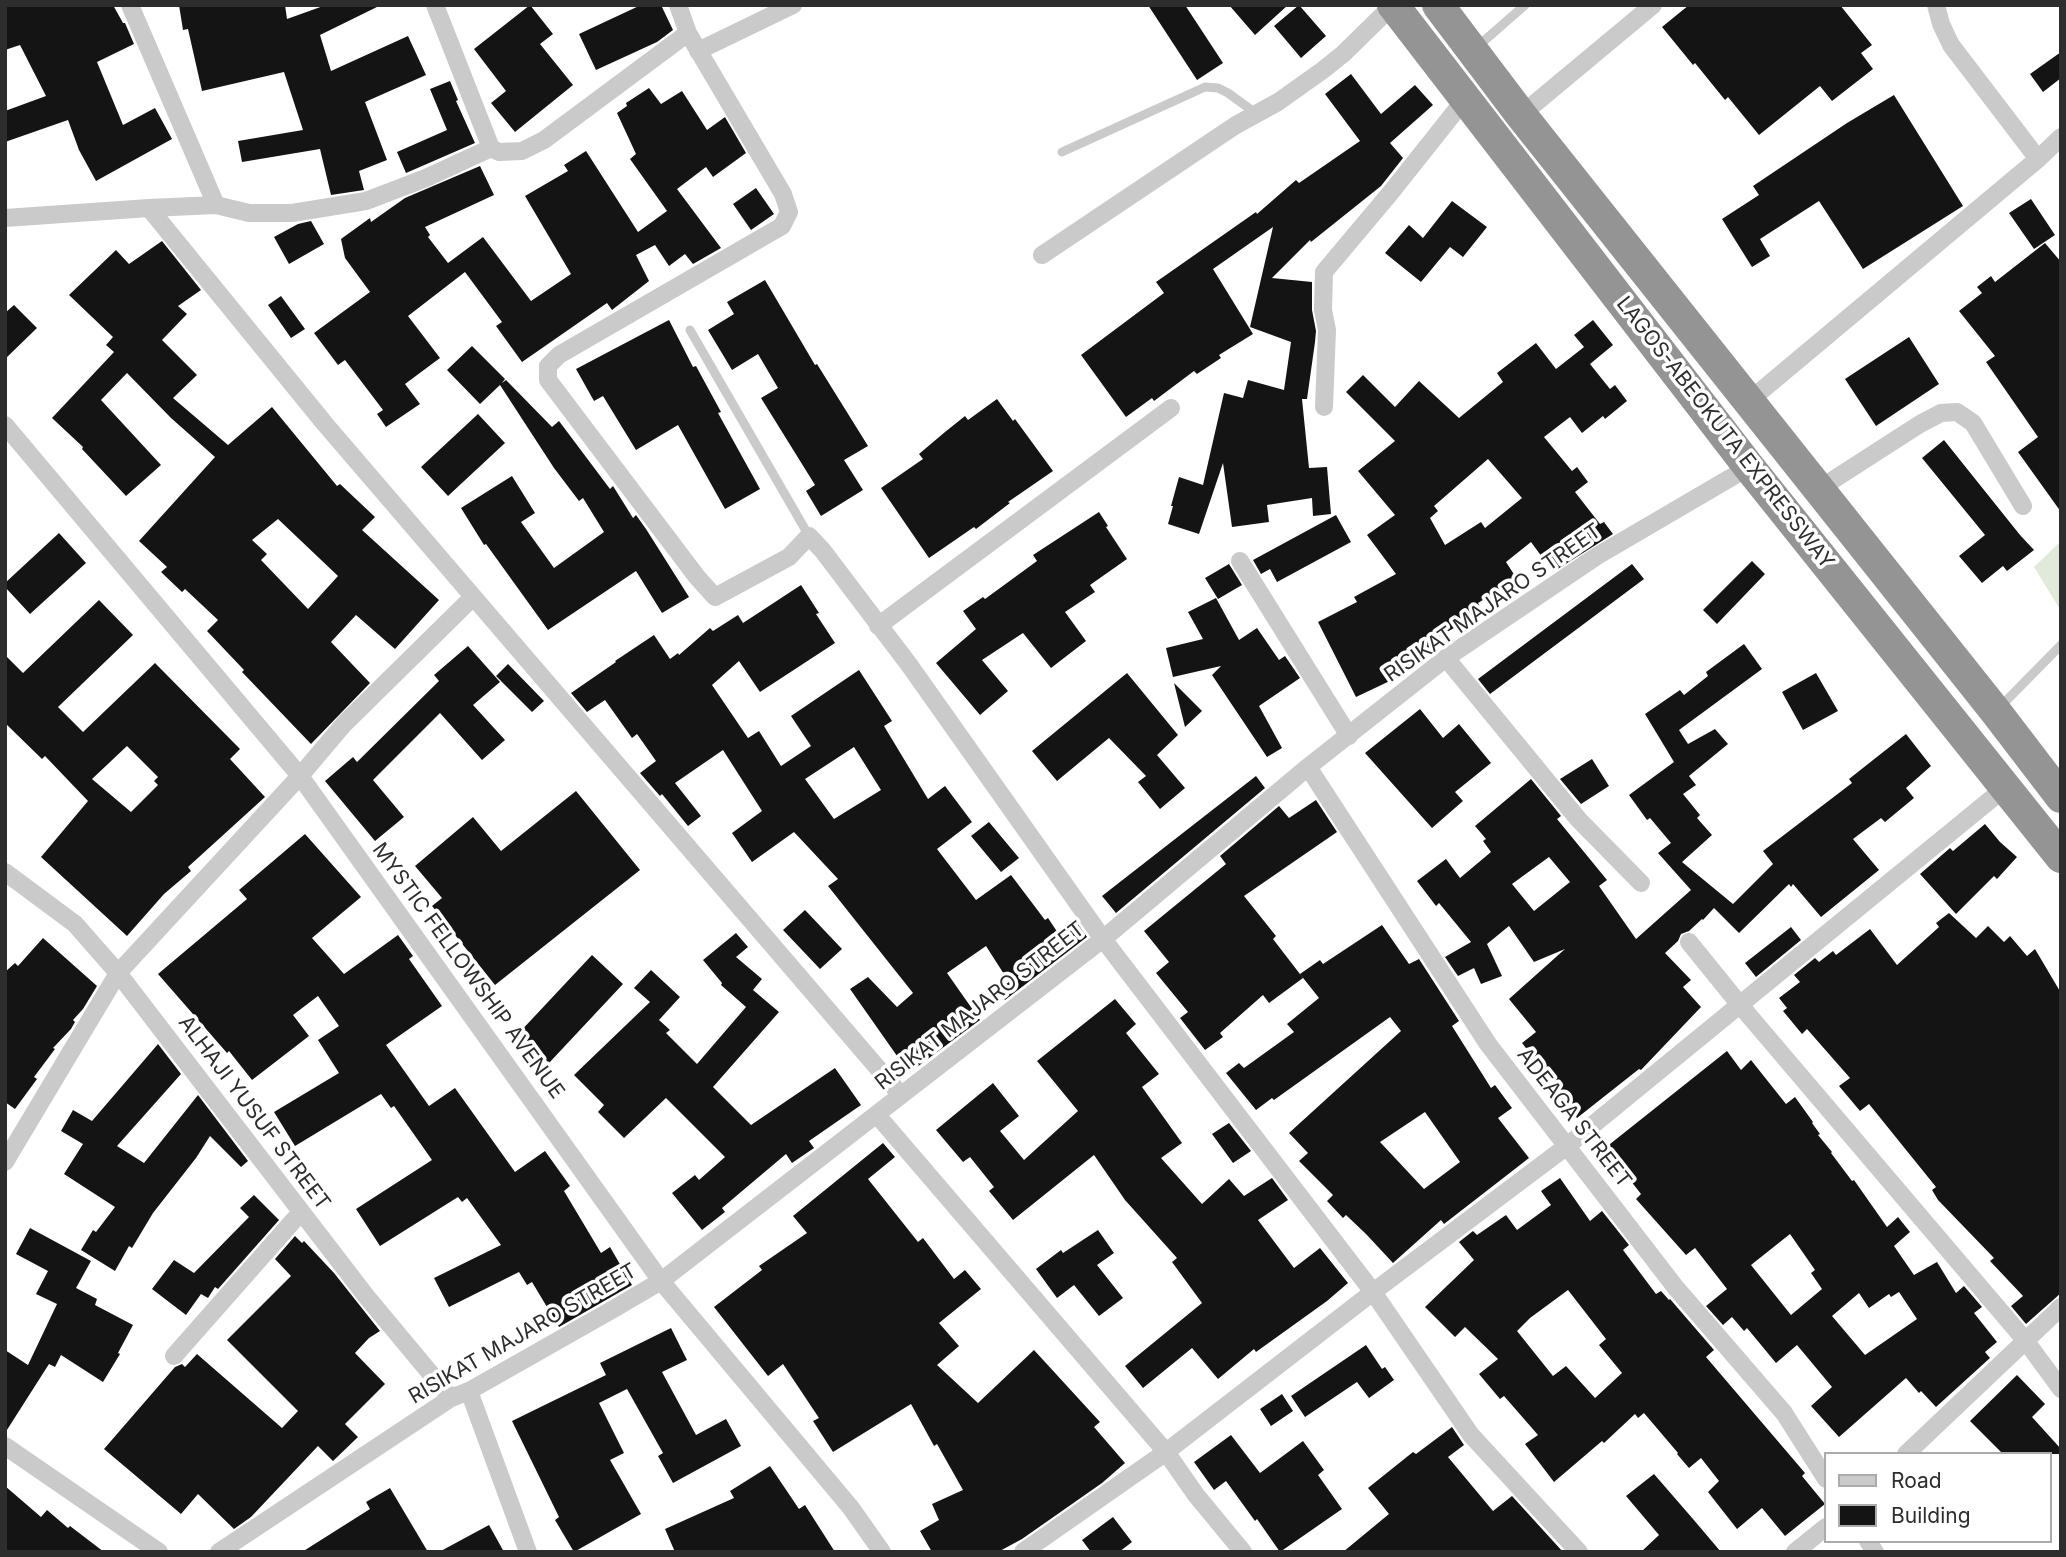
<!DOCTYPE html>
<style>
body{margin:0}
#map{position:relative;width:2066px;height:1557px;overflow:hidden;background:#fff;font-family:Inter,sans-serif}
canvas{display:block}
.frame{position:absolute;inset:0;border:7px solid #2d2d2d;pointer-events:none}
.legend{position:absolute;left:1824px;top:1452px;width:228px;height:91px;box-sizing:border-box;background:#fff;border:2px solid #ababab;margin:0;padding:9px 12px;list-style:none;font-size:21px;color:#2d2d2d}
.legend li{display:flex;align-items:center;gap:14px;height:35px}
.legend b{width:35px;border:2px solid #ababab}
</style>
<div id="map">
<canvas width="2066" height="1557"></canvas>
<div class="frame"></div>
<ul class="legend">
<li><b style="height:9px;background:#cacaca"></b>Road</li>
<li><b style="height:19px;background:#141414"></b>Building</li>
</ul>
</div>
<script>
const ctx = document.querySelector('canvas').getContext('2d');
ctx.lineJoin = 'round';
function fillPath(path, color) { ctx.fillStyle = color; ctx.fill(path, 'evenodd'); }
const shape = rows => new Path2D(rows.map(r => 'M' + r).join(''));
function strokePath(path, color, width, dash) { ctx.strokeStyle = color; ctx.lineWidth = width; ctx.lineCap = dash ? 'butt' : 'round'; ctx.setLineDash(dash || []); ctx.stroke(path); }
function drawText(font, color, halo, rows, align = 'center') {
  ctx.font = font + ' Inter,sans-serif'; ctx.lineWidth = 7; ctx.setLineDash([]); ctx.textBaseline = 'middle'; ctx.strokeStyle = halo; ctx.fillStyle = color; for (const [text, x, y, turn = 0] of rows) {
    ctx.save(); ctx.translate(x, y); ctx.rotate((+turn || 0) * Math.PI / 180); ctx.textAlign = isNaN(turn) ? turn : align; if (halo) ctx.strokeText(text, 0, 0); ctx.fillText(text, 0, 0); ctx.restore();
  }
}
const green = shape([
 [2061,541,2061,611,2034,567]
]);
const building = shape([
 [5,5,113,5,123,23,125,23,134,44,97,62,123,125,155,108,172,139,96,181,79,150,68,120,5,142,5,111,46,96,20,45,5,50],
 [179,5,285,5,287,19,326,5,381,5,320,35,331,71,408,36,426,75,365,102,387,160,359,171,364,190,331,195,320,149,242,162,238,141,303,130,284,72,202,91,188,29,183,30],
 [530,5,553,34,540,44,573,85,515,132,491,103,506,91,474,49],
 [641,5,661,5,673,30,657,42,596,70,579,34],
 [1148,5,1185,5,1223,63,1197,80],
 [1229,5,1288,5,1255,35],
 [1299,5,1326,36,1301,58,1274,26],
 [1689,5,1840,5,1872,45,1861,53,1873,69,1832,101,1820,86,1759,135,1728,97,1725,100,1695,63,1693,65,1662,27],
 [2061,52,2061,78,2043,92,2030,74],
 [1351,74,1381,114,1415,85,1433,105,1390,143,1403,158,1381,186,1311,242,1310,240,1272,278,1312,282,1312,310,1316,331,1315,342,1307,399,1302,399,1309,468,1327,467,1331,514,1313,516,1312,498,1267,505,1269,522,1232,527,1223,463,1199,534,1168,524,1173,506,1171,506,1179,477,1203,485,1224,393,1243,398,1248,380,1284,390,1291,342,1250,327,1273,227,1213,269,1253,334,1219,355,1221,358,1197,374,1194,371,1154,401,1152,398,1126,417,1081,355,1164,293,1156,282,1256,212,1257,214,1296,180,1299,183,1360,141,1325,94],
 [450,81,458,100,456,101,475,143,406,173,397,152,447,130,430,89],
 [649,88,661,104,682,91,707,130,725,117,746,153,713,177,706,167,677,189,721,248,693,264,685,254,669,266,655,245,636,255,649,281,612,310,607,303,522,362,496,326,502,322,465,272,408,316,440,358,405,384,420,404,386,427,377,414,383,410,345,360,338,365,314,333,370,292,345,258,341,239,370,218,371,222,405,198,480,166,494,195,425,227,430,235,428,237,448,263,483,237,531,301,571,274,525,196,568,171,564,165,586,151,638,232,667,211,630,159,636,154,617,113,627,106,626,103],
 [1894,95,1963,206,1863,269,1819,201,1760,239,1770,256,1752,267,1722,219,1759,195,1753,186,1847,123],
 [756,188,774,214,751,230,733,204],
 [2031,199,2055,235,2034,249,2009,213],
 [1452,201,1487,227,1463,257,1450,247,1421,282,1385,253,1409,225,1423,238],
 [311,221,324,244,289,264,274,237,298,224],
 [162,241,201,290,178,306,187,314,162,340,197,375,173,398,228,445,272,407,337,486,340,484,375,517,362,530,439,600,395,649,356,615,331,642,370,683,311,744,242,672,244,670,207,631,218,620,185,589,182,592,161,572,167,567,139,541,215,457,171,418,127,373,101,400,161,465,126,496,82,449,83,447,52,418,114,352,106,345,113,337,69,295,116,250,129,264],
 [278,519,338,576,308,609,261,560,267,554,252,540],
 [2045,243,2061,262,2061,512,2018,452,2038,437,1986,362,1995,356,1959,311,1982,293,1977,287,1991,276,1995,282],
 [765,280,815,365,817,364,868,446,844,460,863,490,821,516,806,491,815,485,761,398,778,388,758,354,732,370,708,330,734,314,727,302],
 [281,296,305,329,291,338,268,305],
 [14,305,37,328,5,359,5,313],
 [669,320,693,367,696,366,721,412,718,413,760,489,725,509,678,425,636,450,603,396,594,401,576,369],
 [1593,320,1613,345,1590,364,1610,389,1615,385,1627,401,1605,419,1603,416,1582,433,1570,417,1544,437,1572,471,1577,467,1588,482,1575,492,1600,524,1604,522,1613,534,1553,572,1531,542,1506,562,1517,579,1478,603,1483,612,1436,638,1439,642,1422,652,1421,650,1389,669,1394,679,1356,697,1318,622,1357,602,1354,597,1396,574,1367,535,1395,515,1358,471,1395,441,1346,392,1363,375,1395,407,1419,381,1459,418,1503,382,1497,373,1536,343,1556,369,1584,347,1574,335],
 [1488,459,1522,498,1485,528,1481,522,1445,545,1430,518,1438,511,1434,506],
 [1909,337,1939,384,1876,426,1845,379],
 [472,346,505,379,502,383,506,380,552,427,559,421,610,489,613,486,633,518,636,515,646,529,689,597,662,613,636,571,548,630,486,544,484,545,461,508,512,476,535,513,521,522,554,568,604,532,583,498,579,501,554,468,500,385,480,404,447,370],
 [997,399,1013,421,1015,419,1053,471,1008,502,1010,503,976,529,974,527,929,558,881,488,923,459,919,454,945,432,965,416,968,420],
 [478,414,505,443,448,496,421,467],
 [1944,440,2020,535,2034,550,2007,571,2003,566,1982,583,1959,556,1985,535,1922,458],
 [1099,512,1108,526,1106,527,1127,559,1090,585,1095,592,1065,612,1086,641,1051,668,1023,633,982,660,1008,691,980,715,936,663,976,629,963,611,983,597,985,599,1037,561,1033,555],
 [1336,515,1351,542,1277,582,1270,569,1261,574,1253,560],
 [59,533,86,563,30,614,5,587,5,583],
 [1752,561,1765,574,1717,624,1703,610],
 [1229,564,1242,585,1218,599,1205,578],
 [1632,564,1644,579,1490,694,1478,679],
 [801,585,819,613,816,614,835,643,760,692,739,661,712,685,748,738,759,731,781,766,811,746,791,716,859,670,892,721,884,726,928,799,945,786,972,822,937,849,976,900,1011,875,1045,920,1048,918,1058,933,1075,920,1087,937,1005,1000,998,990,1009,982,986,946,947,973,980,1020,909,1073,850,989,868,977,897,1007,913,993,828,886,838,879,794,832,752,862,732,833,762,811,723,750,675,783,701,816,688,826,662,794,660,796,640,773,656,761,637,734,632,738,605,700,587,712,571,693,616,662,615,661,654,635,670,659,678,653,679,655,710,628,713,631,738,615,743,623],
 [854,747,881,790,834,819,805,779],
 [1216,598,1239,640,1257,628,1279,660,1285,656,1300,678,1259,706,1282,748,1267,757,1212,675,1221,666,1173,677,1166,648,1203,639,1188,612],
 [99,600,133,635,58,707,83,732,155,663,240,749,230,759,265,797,188,867,191,871,164,894,127,936,41,857,88,801,45,756,42,759,5,723,5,655,23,673],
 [127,746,158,777,154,781,158,785,131,812,92,779],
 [1744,644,1762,669,1679,730,1688,744,1715,729,1728,744,1689,776,1696,785,1683,794,1700,815,1697,818,1712,835,1682,862,1733,904,1773,864,1763,851,1852,783,1849,779,1906,734,1931,766,1906,788,1914,798,1885,822,1881,818,1853,839,1879,870,1821,917,1793,884,1791,887,1789,884,1739,933,1714,908,1703,920,1702,919,1689,931,1681,934,1678,941,1665,953,1691,980,1683,987,1701,1007,1641,1070,1639,1069,1577,1118,1565,1102,1567,1100,1522,1043,1536,1032,1509,999,1565,949,1534,962,1509,926,1487,944,1502,976,1481,984,1474,968,1458,976,1445,957,1471,942,1439,903,1436,906,1417,881,1446,859,1460,878,1491,852,1483,841,1486,839,1475,826,1531,779,1561,816,1557,819,1607,880,1599,886,1636,939,1691,890,1658,853,1671,843,1650,818,1647,820,1629,795,1674,762,1645,714,1680,690,1684,695,1708,676,1706,672],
 [1549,857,1570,882,1534,911,1512,884],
 [468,646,500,682,473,705,505,740,482,760,440,713,373,780,404,817,375,841,325,781,353,757,357,762,439,681,434,675],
 [508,664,544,701,532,712,496,676],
 [1127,673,1178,735,1157,755,1185,788,1160,809,1138,782,1146,776,1109,738,1057,781,1032,751],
 [1816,673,1838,711,1803,730,1782,692],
 [1174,683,1202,711,1185,727],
 [1420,709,1443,738,1459,724,1491,763,1455,792,1463,801,1432,828,1365,753],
 [1592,759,1609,786,1581,804,1560,779],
 [1256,776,1265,788,1116,913,1102,896],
 [576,791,640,870,495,985,432,906,442,898,415,866,473,817,501,851],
 [1316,800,1337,832,1244,896,1276,936,1273,939,1303,978,1269,1003,1263,995,1220,1033,1223,1037,1205,1050,1180,1018,1188,1012,1156,973,1169,962,1144,931,1226,864,1220,856,1279,806,1289,818],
 [989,822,1019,858,1001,872,971,836],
 [1985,824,2000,842,2017,857,1997,879,1994,876,1956,914,1920,874,1950,848,1953,851],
 [305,834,361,897,312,938,344,974,398,935,413,956,409,959,442,1006,386,1045,429,1106,455,1088,515,1172,545,1151,570,1186,564,1191,601,1253,610,1247,632,1285,559,1327,532,1282,527,1285,519,1272,449,1307,434,1278,501,1245,467,1198,462,1202,458,1197,380,1246,356,1209,432,1160,394,1106,391,1108,381,1094,295,1146,274,1112,339,1073,318,1040,339,1026,318,996,293,1015,309,1036,252,1080,229,1051,227,1053,158,974,247,899,239,890],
 [805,910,842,949,820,969,783,930],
 [1949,913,1976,938,1988,926,2004,942,2010,936,2027,956,2035,949,2061,993,2061,1293,2026,1324,2011,1306,2023,1296,1990,1261,1994,1258,1938,1200,1932,1190,1936,1187,1869,1104,1860,1111,1839,1086,1850,1078,1807,1029,1802,1034,1783,1011,1787,1008,1779,998,1800,982,1794,975,1815,958,1819,962,1833,951,1836,955,1870,929,1897,965,1939,927,1936,923],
 [1382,925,1409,964,1419,959,1459,1021,1452,1026,1491,1088,1495,1085,1512,1108,1498,1118,1529,1158,1444,1224,1441,1220,1393,1263,1366,1234,1346,1215,1343,1218,1327,1201,1333,1195,1299,1161,1308,1153,1289,1133,1401,1031,1390,1017,1274,1100,1272,1098,1256,1110,1226,1073,1239,1063,1244,1068,1294,1032,1287,1024,1319,998,1300,974,1320,960,1323,964],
 [1425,1112,1460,1162,1424,1189,1380,1142],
 [1791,927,1801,940,1756,977,1745,963],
 [736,933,748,947,736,957,762,979,753,990,779,1012,713,1087,751,1125,835,1068,861,1105,809,1141,814,1148,792,1163,786,1154,722,1208,725,1212,702,1230,672,1193,695,1175,699,1180,725,1157,666,1098,624,1138,598,1112,604,1105,574,1075,650,1002,634,988,651,970,680,997,659,1020,670,1030,666,1033,697,1064,746,1007,721,985,722,983,703,960],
 [43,938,97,986,83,1009,73,1020,75,1022,71,1029,53,1048,55,1049,34,1077,37,1079,15,1109,5,1102,5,972,15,963,18,966],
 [592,955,623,984,549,1063,518,1034],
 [1115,999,1136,1024,1126,1033,1159,1074,1142,1087,1182,1143,1161,1158,1202,1204,1229,1179,1244,1196,1272,1178,1288,1200,1258,1220,1294,1268,1320,1248,1348,1283,1327,1301,1256,1352,1254,1349,1218,1379,1192,1348,1143,1388,1125,1366,1202,1303,1172,1262,1177,1258,1125,1200,1094,1155,1013,1220,989,1191,994,1187,970,1157,963,1162,936,1130,993,1083,1019,1116,1000,1131,1024,1160,1078,1111,1037,1061],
 [158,1044,181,1074,117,1146,144,1163,198,1095,248,1161,241,1167,210,1136,196,1158,153,1213,132,1248,129,1246,115,1271,81,1250,93,1230,96,1232,115,1207,64,1174,83,1144,61,1131,73,1110,92,1121],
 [1727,1051,1741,1070,1751,1060,1786,1104,1795,1097,1813,1122,1812,1123,1820,1134,1818,1135,1832,1152,1831,1153,1852,1181,1854,1180,1887,1227,1898,1217,1910,1232,1894,1246,1914,1275,1937,1262,1956,1293,1964,1286,1982,1307,1974,1313,1997,1342,1985,1352,1990,1358,1936,1407,1921,1391,1919,1393,1906,1378,1839,1437,1811,1406,1832,1387,1797,1345,1776,1363,1747,1328,1744,1331,1732,1317,1723,1325,1706,1306,1727,1289,1695,1248,1686,1255,1636,1199,1641,1194,1605,1148],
 [1790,1234,1815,1270,1811,1273,1822,1289,1791,1315,1751,1265],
 [1899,1292,1917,1319,1865,1355,1832,1316,1859,1293,1869,1308,1889,1294,1891,1297],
 [1229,1123,1251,1151,1233,1163,1212,1134],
 [883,1143,895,1157,868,1179,918,1242,923,1238,954,1279,965,1270,981,1289,939,1323,959,1346,937,1365,978,1403,1034,1350,1100,1422,1094,1427,1125,1463,1102,1483,1022,1539,998,1552,932,1552,920,1531,939,1520,932,1504,963,1490,937,1444,934,1446,911,1404,833,1452,813,1421,819,1418,783,1364,768,1376,714,1307,762,1270,759,1266,807,1233,793,1216],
 [1560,1178,1590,1221,1602,1211,1629,1245,1623,1250,1656,1294,1661,1291,1669,1300,1670,1299,1714,1350,1706,1357,1805,1473,1802,1476,1825,1504,1785,1536,1762,1508,1737,1529,1708,1492,1719,1481,1701,1458,1689,1468,1677,1454,1678,1453,1644,1413,1638,1418,1635,1414,1604,1443,1602,1441,1554,1482,1525,1444,1538,1435,1504,1396,1500,1399,1479,1374,1498,1359,1465,1327,1455,1337,1425,1307,1474,1260,1459,1242,1473,1231,1477,1235,1506,1215,1517,1230,1551,1205,1541,1191],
 [1568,1290,1606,1339,1599,1345,1622,1373,1595,1398,1566,1366,1553,1376,1517,1331,1530,1318],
 [254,1195,279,1220,218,1289,215,1287,208,1298,201,1294,186,1315,152,1289,174,1260,194,1273,249,1217,240,1208],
 [30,1228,91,1261,76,1288,97,1299,95,1305,133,1325,118,1353,120,1354,103,1382,61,1355,55,1367,49,1364,5,1433,5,1350,28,1365,57,1304,36,1294,48,1271,16,1254],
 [1098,1230,1114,1253,1097,1265,1123,1298,1099,1316,1074,1285,1057,1298,1036,1269,1061,1250,1063,1253],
 [295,1236,302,1243,304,1241,334,1273,380,1331,369,1338,355,1353,385,1384,345,1424,358,1437,333,1461,318,1446,251,1517,234,1529,198,1494,181,1514,104,1449,175,1367,182,1364,185,1367,197,1354,282,1428,298,1411,227,1340,291,1276,275,1259],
 [671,1328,687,1360,662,1372,696,1435,726,1419,741,1446,673,1483,658,1456,663,1453,627,1389,599,1403,624,1453,610,1460,641,1514,574,1552,555,1520,559,1517,512,1421,606,1375,600,1363],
 [1366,1345,1382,1369,1385,1367,1394,1380,1369,1398,1357,1382,1305,1417,1291,1396],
 [2017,1375,2045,1404,2032,1417,2061,1449,2061,1454,2003,1454,1970,1421],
 [1282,1394,1293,1411,1271,1426,1260,1409],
 [1452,1427,1464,1445,1448,1457,1493,1511,1512,1496,1563,1552,1343,1552,1389,1514,1368,1488,1413,1452,1416,1454],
 [1231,1435,1260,1473,1303,1441,1324,1470,1318,1475,1342,1509,1280,1552,1257,1519,1255,1521,1226,1481,1214,1490,1194,1462],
 [770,1466,799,1509,805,1505,835,1552,675,1552,665,1529,734,1498,730,1491],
 [1654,1474,1693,1519,1721,1552,1641,1552,1659,1535,1626,1496],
 [5,1486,41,1517,47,1510,68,1528,70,1526,104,1552,5,1552],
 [390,1488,428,1552,302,1552,370,1509,366,1502],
 [1113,1517,1132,1542,1119,1552,1091,1552,1082,1540],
 [489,1525,504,1552,439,1552]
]);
const lane = shape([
 [1477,47,1525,5],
 [1062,152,1205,87,1218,88,1228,93,1257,114],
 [690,330,809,536],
 [1999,708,2061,645]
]);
const street = shape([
 [130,5,216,205],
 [435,5,491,148],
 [678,5,688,33,783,194,789,212,782,226,559,355,548,366,548,380,697,577,715,597,789,557,809,536,823,551,910,666,1103,939,1373,1292,1471,1435,1579,1552],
 [1936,5,1941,24,1951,45,2038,159],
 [698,51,793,5],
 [1521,115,1653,5],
 [149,208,325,424,900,1094],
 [5,218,149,208,216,205,249,213,292,213,366,201,426,178,491,148,499,152,522,151,544,140,688,33],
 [1042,255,1236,125,1278,102,1323,70,1343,54,1393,5],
 [1749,401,2038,159,2061,137],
 [1324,407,1327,330,1323,310,1324,272,1392,191,1465,99],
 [5,425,300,776,661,1281,851,1508,882,1552],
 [1819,489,1920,424,1941,413,1957,412,1973,423,2023,506],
 [1240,561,1349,736],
 [878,626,1171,408],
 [1446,658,1579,820,1641,883],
 [1308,767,1488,1044,1676,1288,1784,1413,1826,1479],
 [5,872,75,924,118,973,366,1296,451,1398],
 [1689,942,1740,1005,2025,1340,2061,1389],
 [877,1115,1166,1452,1196,1495,1243,1552],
 [5,1162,118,973,300,776,344,724,473,597],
 [174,1356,301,1212],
 [469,1391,528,1552],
 [5,1446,159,1552],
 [1906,1454,2061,1307],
 [1868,1541,1875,1552],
 [219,1552,451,1398,469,1391,617,1307,661,1281,1103,939,1308,767,1446,658,1597,556,1749,467],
 [1023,1552,1166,1452,1373,1292,1567,1146,2006,787],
 [1795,1552,1826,1527]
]);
const highway = shape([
 [1393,5,1749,467,2061,857],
 [1438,5,1521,115,1996,712,2061,797]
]);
const streetNames = [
 ["LAGOS-ABEOKUTA EXPRESSWAY",1725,433,52],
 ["RISIKAT MAJARO STREET",1493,603,-35],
 ["MYSTIC FELLOWSHIP AVENUE",468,971,54],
 ["RISIKAT MAJARO STREET",980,1006,-38],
 ["ALHAJI YUSUF STREET",254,1113,53],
 ["ADEAGA STREET",1574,1118,52],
 ["RISIKAT MAJARO STREET",523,1334,-30]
];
fillPath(green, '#e1eada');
fillPath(building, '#141414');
strokePath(lane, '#cacaca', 9);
strokePath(street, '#cacaca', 18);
strokePath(highway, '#949494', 32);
drawText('21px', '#2d2d2d', '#fff', streetNames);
</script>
